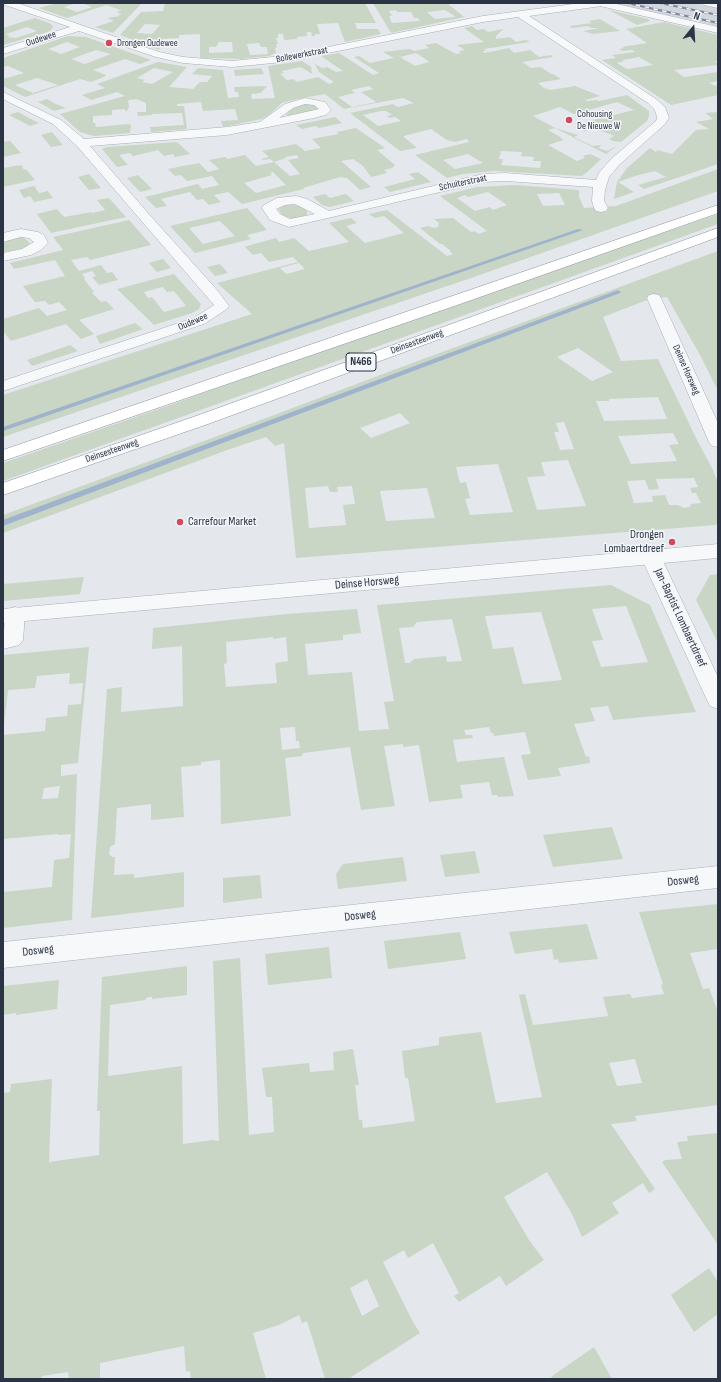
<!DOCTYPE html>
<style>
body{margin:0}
#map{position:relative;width:721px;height:1382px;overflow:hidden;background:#e4e7ec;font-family:"Sofia Sans Condensed",sans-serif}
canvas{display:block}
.frame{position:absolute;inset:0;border:4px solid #2b3445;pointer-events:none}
.north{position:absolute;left:673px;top:8px;width:40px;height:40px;-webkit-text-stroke:3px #f4f6f9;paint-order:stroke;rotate:18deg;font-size:11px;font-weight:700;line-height:16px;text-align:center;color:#2b3445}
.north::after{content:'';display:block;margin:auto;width:14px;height:18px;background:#2b3445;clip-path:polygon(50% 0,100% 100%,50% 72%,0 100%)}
</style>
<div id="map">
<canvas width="721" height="1382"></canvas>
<div class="frame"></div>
<div class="north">N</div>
</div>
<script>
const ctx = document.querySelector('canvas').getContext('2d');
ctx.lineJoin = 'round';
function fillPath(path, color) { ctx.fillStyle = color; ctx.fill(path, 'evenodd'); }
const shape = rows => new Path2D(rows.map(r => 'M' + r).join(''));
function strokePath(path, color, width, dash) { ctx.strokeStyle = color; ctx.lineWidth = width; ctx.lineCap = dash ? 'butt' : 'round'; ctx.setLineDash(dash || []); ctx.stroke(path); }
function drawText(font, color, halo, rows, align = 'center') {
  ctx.font = font + ' "Sofia Sans Condensed",sans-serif'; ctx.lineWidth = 3; ctx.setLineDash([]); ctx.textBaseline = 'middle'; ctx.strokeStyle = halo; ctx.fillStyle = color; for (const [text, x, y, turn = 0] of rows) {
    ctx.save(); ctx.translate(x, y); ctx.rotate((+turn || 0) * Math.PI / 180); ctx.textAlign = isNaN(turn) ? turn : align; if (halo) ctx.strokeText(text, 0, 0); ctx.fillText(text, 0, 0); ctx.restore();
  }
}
const built = shape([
 [613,3,694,3,718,8,718,26]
]);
const green = shape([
 [58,3,76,3,64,7,77,12,92,7,82,3,142,3,113,33,95,27,114,21,107,18,120,16,118,15,122,14,117,12,121,10,106,5,67,18,39,8],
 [165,3,365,3,376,23,355,23,357,29,378,29,381,34,345,42,338,23,317,24,320,34,315,34,315,36,312,36,311,32,307,32,307,36,297,37,297,39,284,40,283,34,278,34,278,38,276,38,278,44,276,44,277,47,275,48,276,53,269,56,241,59,200,58,200,34,179,35,179,38,163,39,159,50,120,35,141,12,163,11],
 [145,24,160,25,152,34,137,33],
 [219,42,232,42,233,52,209,53,209,47,216,47],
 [259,43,261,47,267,47,268,54,250,55,247,44],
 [373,3,447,3,464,17,391,33],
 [396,10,397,12,411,12,414,18,418,18,420,21,392,23,389,16,392,16,389,11],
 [445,10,456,17,435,19,427,12],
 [609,10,648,19,650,21,637,25],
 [35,18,49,23,53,26,52,29,48,32,3,45,3,28],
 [27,27,37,31,16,38,7,37,10,36,6,34],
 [600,19,620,31,593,34,583,31,600,28,591,28,588,26,572,28,570,26,592,23,589,21],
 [664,22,718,35,718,45,716,47,718,48,718,60,715,62,718,63,718,65,674,70,684,77,718,72,718,81,709,83,715,86,718,85,718,95,671,105,602,60,616,58,612,55,635,52,632,50,622,51,619,49,624,48,622,47,647,43,626,29],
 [639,57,653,65,627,69,617,63,624,61,623,60],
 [472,26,477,30,484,29,488,32,503,29,496,36,496,39,510,37,516,42,526,40,530,42,484,49,486,51,483,51,484,53,509,48,514,53,530,50,539,57,551,55,553,57,522,62,531,68,541,67,551,74,553,74,561,79,538,83,544,88,551,90,575,86,600,96,585,100,587,101,597,100,599,101,627,95,649,111,649,116,647,121,621,142,613,141,609,139,614,136,610,134,591,128,584,132,583,130,589,125,585,122,634,110,617,102,574,114,560,107,533,116,555,128,578,135,574,137,593,146,602,145,598,148,607,151,617,146,606,154,555,128,548,130,562,138,560,138,564,140,548,145,577,161,585,158,583,156,590,154,601,159,586,173,582,176,494,171,463,174,447,178,415,155,469,142,467,139,455,142,447,140,431,129,423,131,404,136,404,137,417,148,400,151,350,113,393,104,398,107,414,103,403,98,344,109,325,94,298,99,282,103,269,115,262,119,223,127,221,121,238,120,235,109,203,111,201,102,177,104,177,106,184,106,187,129,151,132,150,127,184,125,182,113,152,114,152,115,138,116,137,112,146,112,146,103,136,99,128,100,129,107,127,111,125,111,125,109,112,110,112,115,93,116,93,123,95,123,96,127,128,124,131,125,130,133,94,136,80,132,60,114,125,96,117,92,91,100,82,95,105,88,97,84,158,62,187,67,169,87,193,89,200,82,207,82,212,76,192,74,198,68,223,70,228,98,239,97,238,92,235,92,234,87,267,86,261,93,251,94,252,99,275,98,268,66,302,61,311,67,312,74,301,67,282,71,284,73,280,74,287,80,293,79,297,82,318,77,329,84,334,82,319,72,315,64,322,68,327,67,336,72,343,71,321,56,339,53,373,75,379,73,354,57,359,56,370,63,394,58,383,52,410,49,414,51,429,48,425,45,436,43,456,54,461,53,459,51,465,50,457,45,484,42,464,28],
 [416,53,424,58,429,62,415,66,400,57],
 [154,68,173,72,152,84,142,82,145,80,137,78],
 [369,86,373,89,361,92,376,102,352,107,338,97,355,93,351,90],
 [381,111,386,111,392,115,387,116,390,118,395,117,401,121,378,126,363,115],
 [501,151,522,152,521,156,534,157,533,161,541,161,540,168,501,165,503,159,499,159],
 [468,154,483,163,455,169,443,160],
 [68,36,86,37,151,60,140,64,125,59,93,70,106,75,104,77,91,82,80,79,25,97,3,86,3,79,24,73,8,66,3,67,3,58],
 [67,42,80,47,61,54,48,49],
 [96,50,111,54,85,64,71,59],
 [37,78,58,85,33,93,15,85],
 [261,68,264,74,235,76,234,70],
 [47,99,56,104,66,108,54,111,38,102],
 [303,103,315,105,319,109,317,111,289,116,286,115,294,106],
 [18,112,27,117,39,123,30,126,9,115],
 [718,112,718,164,644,189,638,185,666,177,655,171,635,176,618,182,634,192,614,199,617,182,627,168,650,148,656,152,657,150,672,154,696,130,709,129,696,122,713,119,705,113],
 [335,117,342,123,319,128,316,126,302,129,296,125],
 [356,128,385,148,377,150,395,165,392,168,384,170,387,173,371,177,363,166,353,159,341,161,371,187,360,190,347,178,340,177,303,188,304,189,242,204,228,192,214,195,221,202,209,205,203,199,197,200,190,192,161,199,167,206,156,208,145,197,198,184,202,189,219,185,212,176,187,181,181,175,175,176,168,169,199,163,208,172,219,169,209,160,225,157,227,159,245,155,256,166,274,162,270,159,263,160,262,159,269,157,262,151,296,144,305,151,321,148,312,139,338,134,337,132],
 [297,155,299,158,288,160,300,174,290,176,274,162,286,158,285,157],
 [273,172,286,185,256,193,244,183,272,175,270,173],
 [52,132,57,138,63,145,51,147,41,135],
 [10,141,21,153,3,157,3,142],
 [177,142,190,154,175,157,173,154,164,156,158,150,133,156,130,153,119,155,128,165,117,167,102,149,107,147],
 [21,165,24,170,26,169,35,180,3,187,3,168],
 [718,169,718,191,468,279,3,437,3,395,252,314,217,283,298,262,293,257,269,262,261,253,253,255,245,247,247,246,276,238,279,242,294,238,309,251,349,242,329,223,351,218,357,223,346,226,365,243,404,233,384,216,375,218,369,214,387,210,447,256,453,254,450,252,451,251,442,244,440,244,420,228,428,226,434,228,438,227,439,223,434,219,453,218,471,232,475,231,478,234,487,231,440,196,477,187,515,185,579,190,579,197,584,208,616,206],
 [488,192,507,205,493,210,490,207,475,211,457,198,465,195,468,197],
 [559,193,565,205,543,206,537,194],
 [299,263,305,269,286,274,280,268],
 [418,172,431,182,390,192,384,187,415,179,409,174],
 [89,174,101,188,89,190,78,177],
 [138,175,152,189,140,192,127,178],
 [34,186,39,193,48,191,53,198,34,202,30,196,24,198,19,190],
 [325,194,330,198,346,194,354,201,330,207,322,205,313,197],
 [109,198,126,217,51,233,37,214,57,209,64,217,91,212,92,213,105,210,97,200],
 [287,204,302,206,307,211,307,215,293,219,283,216,278,209],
 [247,208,267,230,247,235,251,239,195,253,170,226],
 [220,221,235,236,203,244,189,228],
 [718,214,718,224,3,481,3,463,170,405,343,342],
 [129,220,151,245,90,260,87,257,71,260,79,271,101,265,107,273,112,272,118,280,99,285,92,277,96,276,92,271,82,274,85,278,84,279,94,292,92,293,101,302,106,301,114,309,79,320,94,334,81,339,66,324,11,341,3,331,3,319,39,308,47,316,67,310,59,302,49,305,45,301,35,302,23,286,65,276,55,260,14,269,10,263,63,250,53,237],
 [17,237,23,237,30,243,26,247,21,249,3,252,3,243,8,239],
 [718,251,718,391,700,355,667,297,647,300,603,317,621,361,658,359,698,442,712,468,718,482,718,521,716,525,296,558,284,443,275,446,266,437,230,449,3,533,3,515,250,424,415,362],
 [578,348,613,372,592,381,557,357],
 [658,397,667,419,604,421,596,401,609,401,609,399],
 [400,413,410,423,371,438,360,428],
 [564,422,574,449,560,450,554,432,559,432,556,423],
 [673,433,679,444,669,445,677,461,631,464,618,436],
 [568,460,586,506,537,510,527,477,545,476,541,462],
 [498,464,513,512,470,515,465,499,470,498,466,482,460,483,456,467],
 [694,478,698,487,690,488,692,493,696,493,701,503,691,504,690,507,684,508,678,505,669,505,665,495,652,496,653,502,634,503,627,481,645,480,649,490,659,489,656,479],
 [328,486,330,492,338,492,337,487,352,486,355,504,343,505,346,525,309,528,305,488],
 [427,488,435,518,386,521,380,491],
 [163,259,171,268,157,272,149,263],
 [220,264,228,273,215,276,207,267],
 [174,274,201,304,199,309,192,313,154,325,117,289],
 [163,287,167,292,174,291,186,306,164,312,152,297,148,298,144,292],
 [135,323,143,329,100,344,96,336],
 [70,345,78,351,32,366,27,360],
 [718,574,718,643,696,600,710,575],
 [84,577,80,594,3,601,3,584],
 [611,585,650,605,696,712,613,720,608,706,590,708,595,721,574,724,586,757,589,756,590,763,558,768,561,776,528,780,521,755,531,754,525,732,494,736,493,733,491,733,489,727,464,730,466,735,472,735,473,738,453,740,457,762,504,757,514,796,498,797,497,795,492,795,489,782,460,785,463,798,429,802,419,745,403,747,403,744,384,746,395,806,361,810,350,747,303,753,302,756,285,758,291,816,221,824,220,760,201,762,201,765,181,767,184,817,151,820,151,804,117,808,115,844,110,847,109,854,112,857,115,857,114,875,134,874,134,878,184,872,184,907,91,918,107,689,122,687,121,712,183,706,182,646,152,649,153,628,287,614,357,609,361,633,343,635,343,640,305,644,308,675,352,672,359,731,389,729,384,702,394,701,377,605],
 [626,606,648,662,601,667,592,641,603,640,592,609],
 [541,612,562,680,523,684,513,647,493,649,485,616],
 [452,619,462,661,447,662,446,656,414,659,410,663,405,663,399,628,413,627,417,622],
 [273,637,273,639,286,637,288,661,275,663,277,683,226,687,224,664,227,663,226,642],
 [295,727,296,741,299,741,300,748,282,750,280,728],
 [89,647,78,763,61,765,61,776,77,774,72,920,3,928,3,892,52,887,54,860,69,858,71,834,58,835,58,834,3,839,3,735,45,731,46,718,67,716,68,705,81,704,83,683,69,684,70,673,37,676,35,688,8,690,3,733,3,655],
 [60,786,58,798,42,799,44,788],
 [612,827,623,859,553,867,543,835],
 [475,851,480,873,445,877,440,855],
 [403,857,407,881,338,889,336,874,343,864],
 [260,875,262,898,223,903,223,878],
 [718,904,718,949,690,953,703,989,709,988,718,1012,718,1105,635,1116,637,1121,611,1124,655,1189,649,1193,643,1183,612,1203,619,1213,582,1237,572,1214,547,1172,504,1197,529,1240,544,1260,506,1286,500,1276,459,1302,454,1296,459,1293,433,1243,408,1258,404,1250,383,1262,413,1322,420,1333,348,1379,325,1379,307,1321,302,1323,299,1315,279,1325,253,1333,266,1379,191,1379,190,1371,186,1372,184,1346,100,1363,100,1379,69,1379,68,1372,42,1376,42,1379,3,1379,3,1093,10,1092,11,1084,52,1079,49,1162,99,1155,100,1111,97,1111,102,977,187,966,187,995,152,999,152,997,149,997,146,998,146,1000,110,1005,108,1076,182,1066,183,1144,213,1140,219,1141,213,961,240,958,249,1135,274,1132,272,1097,266,1097,262,1068,309,1063,310,1072,334,1070,333,1052,353,1049,359,1085,355,1085,359,1120,362,1120,363,1128,415,1121,408,1078,405,1078,402,1051,439,1045,439,1037,481,1032,496,1103,542,1097,519,995,525,994,533,1025,608,1016,603,997,630,994,632,998,664,994,661,985,663,984,639,912],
 [635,1059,642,1083,617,1086,609,1063],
 [367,1279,379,1306,362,1316,350,1288],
 [587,924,598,959,559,963,558,959,554,960,552,949,515,954,509,932],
 [460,932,466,959,388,969,384,941],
 [329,947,332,978,268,985,265,954],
 [59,980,57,1009,16,1015,16,1013,3,1015,3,986],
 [718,1133,718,1245,662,1162,665,1160,682,1159,677,1142,688,1141,687,1136],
 [709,1268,718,1282,718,1314,694,1332,671,1295],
 [594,1347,612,1379,549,1379,555,1374]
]);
const stream = shape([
 [578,229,583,230,3,431,3,427,578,229],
 [618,290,621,292,620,293,3,526,3,520,618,290]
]);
const minor = shape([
 [3,3,17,3,159,52,183,57,232,61,283,56,483,16,581,3,607,3,602,6,529,16,656,99,665,107,669,118,664,125,619,165,609,177,605,190,604,201,608,208,606,211,601,212,596,211,594,208,592,201,593,187,505,181,483,182,289,227,270,220,262,208,264,205,277,198,296,196,307,199,329,211,483,174,505,173,596,180,599,173,611,159,656,121,657,118,656,113,654,109,648,103,518,17,483,22,283,62,232,67,183,63,156,57,79,31,3,54,3,48,70,27,5,5,3,3],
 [295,204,315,214,290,219,280,214,276,209,285,205,295,204],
 [702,3,718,3,718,8,704,5,702,3],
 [3,92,61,120,84,139,227,127,260,122,285,104,305,98,325,102,331,110,326,115,314,118,227,135,90,146,147,212,217,290,229,306,227,309,204,324,3,391,3,381,194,318,214,305,77,146,53,124,3,99,3,92],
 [305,104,314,105,319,109,279,118,293,108,305,104],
 [21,229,38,232,44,235,48,243,41,250,31,255,3,261,3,253,22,249,34,242,29,238,21,237,3,242,3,233,21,229],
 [654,294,659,295,661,298,718,423,718,447,712,446,709,442,647,298,649,295,654,294],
 [651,550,658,552,661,557,718,677,718,709,710,706,707,700,641,557,644,552,651,550],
 [15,607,22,609,25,614,23,640,19,645,3,649,5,614,8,609,15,607],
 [718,866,718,888,3,968,3,942,718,866]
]);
const tertiary = shape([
 [595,3,612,3,718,27,718,33,600,6,595,3],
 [718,544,718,558,3,623,3,609,718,544]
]);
const trunk = shape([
 [718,205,718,213,463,303,3,461,3,450,718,205],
 [718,228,718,237,208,424,3,495,3,483,196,416,718,228]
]);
const rail = shape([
 [627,3,718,23],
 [660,3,718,15]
]);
const markers = [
 [109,43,4,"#d1495b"],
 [569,120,4,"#d1495b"],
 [180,522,4,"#d1495b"],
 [672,542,4,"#d1495b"]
];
const farStreetnames = [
 ["Oudewee",41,39,-18],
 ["Bollewerkstraat",302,55,-11],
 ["Schuiterstraat",463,183,-12],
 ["Oudewee",193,322,-23],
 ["Deinsesteenweg",417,342,-20],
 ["Deinse Horsweg",686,370,66],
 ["Deinsesteenweg",112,451,-19]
];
const farPoinames = [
 ["Drongen Oudewee",117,43],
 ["Cohousing",577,114],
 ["De Nieuwe W",577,126]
];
const shields = [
 [361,362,30]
];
const shieldNames = [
 ["N466",361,362]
];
const poiNames = [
 ["Carrefour Market",188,522],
 ["Drongen",664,535,"right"],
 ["Lombaertdreef",664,549,"right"]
];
const streetNames = [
 ["Deinse Horsweg",367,583,-5],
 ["Jan-Baptist Lombaertdreef",680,618,65],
 ["Dosweg",683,881,-6],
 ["Dosweg",360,916,-6],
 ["Dosweg",38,951,-6]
];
fillPath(built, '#d2d6de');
fillPath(green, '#c9d6c5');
fillPath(stream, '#9fb4cc');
strokePath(minor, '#a9aeb7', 1);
strokePath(tertiary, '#a9aeb7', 1);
strokePath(trunk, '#8b94a3', 1);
fillPath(minor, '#f7f8fa');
fillPath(tertiary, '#f7f8fa');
fillPath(trunk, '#fff');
strokePath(rail, '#7d8696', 2);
strokePath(rail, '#f4f6f9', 1.5, [4.5]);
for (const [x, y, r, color] of markers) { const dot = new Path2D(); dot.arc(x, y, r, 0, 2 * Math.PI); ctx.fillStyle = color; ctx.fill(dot); strokePath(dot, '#f4f6f9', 1.5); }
drawText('10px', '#2b3445', '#f4f6f9', farStreetnames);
drawText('10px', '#2b3445', '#f4f6f9', farPoinames, 'left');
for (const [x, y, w] of shields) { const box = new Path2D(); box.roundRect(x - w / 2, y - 9, w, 18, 3); ctx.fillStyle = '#f4f6f9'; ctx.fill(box); strokePath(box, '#2b3445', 1); }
drawText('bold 11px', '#2b3445', null, shieldNames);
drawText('12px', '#2b3445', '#f4f6f9', poiNames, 'left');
drawText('12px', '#2b3445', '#f4f6f9', streetNames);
</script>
